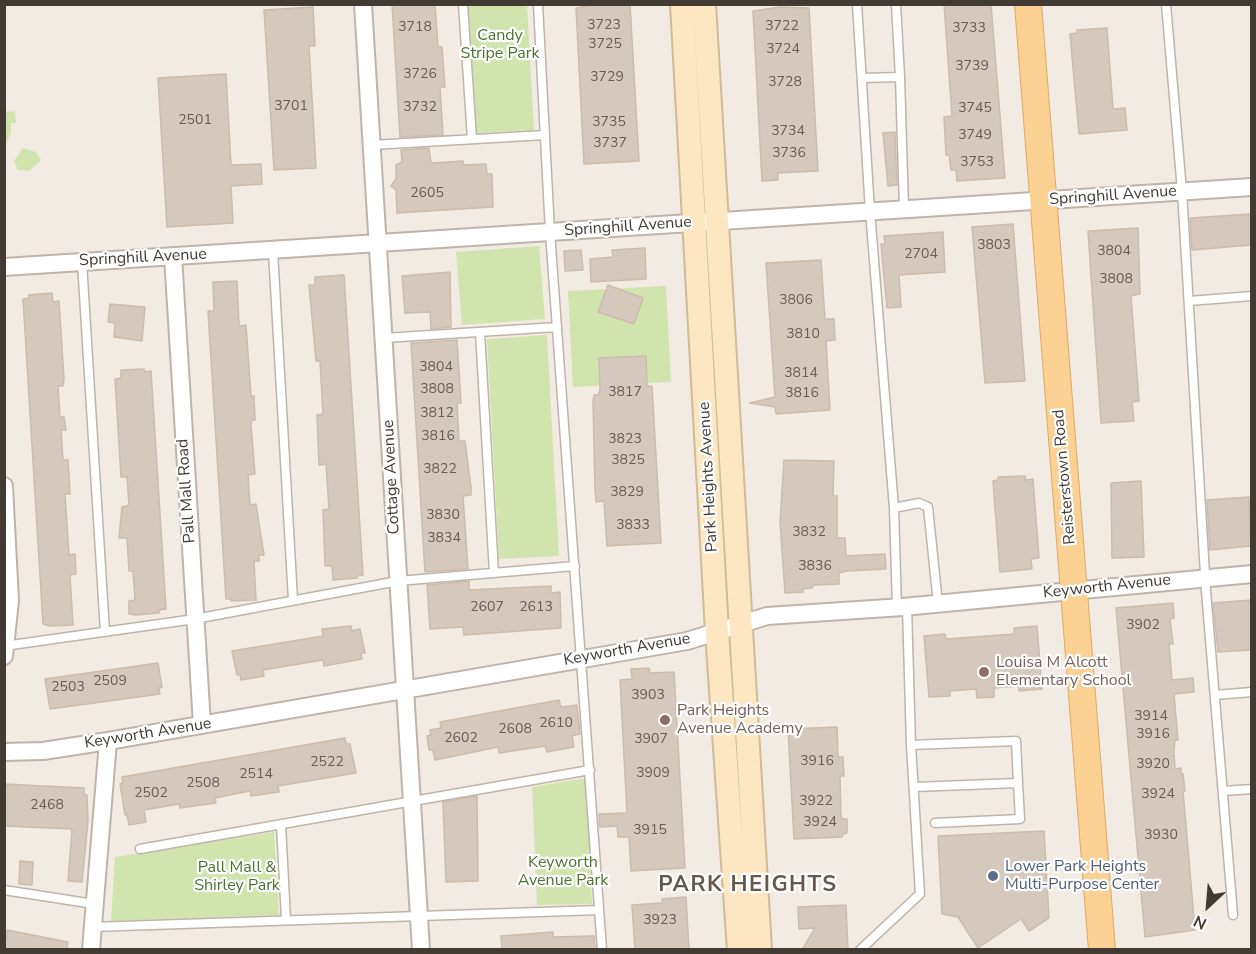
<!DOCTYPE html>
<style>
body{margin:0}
#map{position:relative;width:1256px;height:954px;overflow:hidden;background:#f1ebe3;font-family:"Nunito Sans",sans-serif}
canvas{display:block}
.frame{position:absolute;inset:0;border:6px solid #423b34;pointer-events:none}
.north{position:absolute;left:1178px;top:876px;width:60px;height:60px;-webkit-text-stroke:4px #fff;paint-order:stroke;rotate:206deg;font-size:16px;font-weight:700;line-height:24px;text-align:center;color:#423b34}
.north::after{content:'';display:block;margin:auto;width:21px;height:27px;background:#423b34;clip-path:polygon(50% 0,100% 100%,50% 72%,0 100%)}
</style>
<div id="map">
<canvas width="1256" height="954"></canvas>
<div class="frame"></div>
<div class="north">N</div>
</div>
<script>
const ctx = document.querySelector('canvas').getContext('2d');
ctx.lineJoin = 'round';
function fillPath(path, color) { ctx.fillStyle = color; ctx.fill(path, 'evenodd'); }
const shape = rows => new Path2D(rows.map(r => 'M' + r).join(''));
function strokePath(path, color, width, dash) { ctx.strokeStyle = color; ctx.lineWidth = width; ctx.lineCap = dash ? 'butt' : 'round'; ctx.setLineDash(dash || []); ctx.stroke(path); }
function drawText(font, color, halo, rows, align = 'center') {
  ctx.font = font + ' "Nunito Sans",sans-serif'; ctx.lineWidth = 4.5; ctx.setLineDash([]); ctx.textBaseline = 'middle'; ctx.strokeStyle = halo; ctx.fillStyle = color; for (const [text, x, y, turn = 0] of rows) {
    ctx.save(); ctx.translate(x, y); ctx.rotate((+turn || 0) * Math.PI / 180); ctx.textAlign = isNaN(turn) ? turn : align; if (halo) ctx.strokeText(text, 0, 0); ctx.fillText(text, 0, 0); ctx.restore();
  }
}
const green = shape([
 [468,5,527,5,534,130,477,133],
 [5,108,7,112,15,111,16,123,11,123,11,133,5,146],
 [23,148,36,152,41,160,29,171,18,170,14,161],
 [539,246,545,319,462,325,456,252],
 [666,286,671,382,573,387,568,291],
 [547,335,559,556,499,559,487,339],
 [586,778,592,904,537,905,532,787],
 [274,832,279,915,111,921,115,857]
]);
const building = shape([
 [392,4,435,4,438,47,442,47,445,87,440,87,443,135,400,137,392,4],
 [600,4,630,4,639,161,584,164,576,8,600,4],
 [944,4,991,4,1005,178,957,181,956,170,951,170,949,155,946,155,944,117,952,116,944,4],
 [313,7,315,46,309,46,316,168,274,170,264,10,313,7],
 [780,7,809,8,818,171,778,173,778,180,762,181,753,11,780,7],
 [1107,28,1113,109,1125,108,1127,130,1079,134,1070,34,1077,33,1077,30,1107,28],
 [226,74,231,165,261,164,262,184,231,186,233,223,167,227,158,78,226,74],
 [895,132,897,185,888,186,883,133,895,132],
 [429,148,431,163,463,161,463,165,486,164,487,174,492,174,493,207,397,213,396,190,391,186,396,179,396,165,402,162,401,150,429,148],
 [1251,214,1251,245,1192,250,1190,218,1251,214],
 [1013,224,1025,381,985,383,972,227,1013,224],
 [1138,228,1140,294,1131,296,1139,401,1132,402,1134,421,1101,423,1088,231,1138,228],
 [943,232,945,272,899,275,901,307,887,308,881,244,885,244,884,236,943,232],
 [645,248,646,279,591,282,590,259,613,257,612,250,645,248],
 [581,250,583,270,565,271,564,251,581,250],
 [821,260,825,319,834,319,835,340,826,341,830,410,776,414,775,407,750,403,775,397,766,263,821,260],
 [450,272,451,327,431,329,430,312,405,313,402,276,450,272],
 [344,275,363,575,357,576,357,578,333,580,332,566,325,566,323,510,329,509,326,464,319,465,317,415,323,414,320,361,316,361,309,285,315,285,315,277,344,275],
 [237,281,239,326,246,325,251,396,254,396,255,420,252,420,251,425,255,474,248,475,250,505,256,504,264,555,259,555,259,561,254,561,256,600,231,601,231,599,226,599,208,311,214,311,213,282,237,281],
 [608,285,643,298,634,324,598,312,608,285],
 [52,293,53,302,59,301,64,379,63,386,58,386,60,417,64,417,66,430,61,430,63,460,68,460,70,494,65,494,69,555,75,554,76,574,70,575,73,625,50,626,43,624,23,299,29,298,29,295,52,293],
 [110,304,145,307,142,341,114,337,115,323,108,322,110,304],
 [457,340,461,403,457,403,459,441,465,441,471,487,471,495,463,496,468,569,425,572,411,343,457,340],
 [646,356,647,386,652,386,661,543,607,546,604,501,596,502,595,489,593,402,594,395,598,395,600,390,599,358,646,356],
 [144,369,145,372,151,371,166,609,159,610,159,613,136,615,129,614,129,601,135,600,133,571,129,571,127,538,119,538,122,507,129,505,127,477,121,477,115,379,121,378,121,370,144,369],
 [784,460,834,461,833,496,837,496,837,538,845,538,846,556,885,554,886,569,847,571,839,573,839,584,814,585,812,588,803,589,803,592,785,593,780,522,784,460],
 [1025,476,1025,480,1033,479,1039,558,1031,559,1032,569,1000,572,993,481,998,480,998,477,1025,476],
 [1141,481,1144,557,1112,558,1111,483,1141,481],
 [1249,497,1251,546,1210,550,1207,500,1249,497],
 [469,581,469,590,551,586,551,593,560,592,561,628,464,635,463,627,430,629,427,585,469,581],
 [1251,600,1251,650,1218,652,1213,603,1251,600],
 [1173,603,1174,618,1170,619,1173,644,1169,644,1172,680,1193,678,1194,692,1174,694,1178,740,1175,740,1174,752,1175,769,1181,768,1181,774,1183,774,1185,791,1183,791,1195,930,1145,937,1116,608,1173,603],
 [351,626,352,631,360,629,365,653,361,653,362,659,324,666,323,660,263,670,264,676,241,680,240,674,237,675,232,651,323,636,322,629,351,626],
 [1037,626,1042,689,1019,691,1019,686,994,688,994,697,977,698,976,689,950,691,950,696,929,697,924,636,945,634,946,639,1014,634,1014,628,1037,626],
 [158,663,162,687,159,688,160,694,50,709,45,679,158,663],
 [649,668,650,673,674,672,685,868,631,871,629,837,618,837,617,826,600,827,599,814,627,813,620,680,632,679,631,669,649,668],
 [559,700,561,707,577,705,580,734,572,736,574,747,547,752,545,746,499,753,498,747,435,760,433,750,429,750,427,736,431,735,430,730,441,728,440,722,559,700],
 [837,727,838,757,843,757,844,776,840,776,841,816,842,819,847,819,847,833,843,834,842,837,794,839,788,729,837,727],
 [345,738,346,744,350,744,356,773,278,786,279,792,251,796,250,791,215,798,216,803,180,808,179,804,144,810,146,822,129,825,127,814,125,815,120,784,123,783,122,777,345,738],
 [4,784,84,788,84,795,87,795,88,821,82,882,68,881,72,829,4,826,4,784],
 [477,796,478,881,446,882,443,802,477,796],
 [1044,831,1049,918,1029,931,1021,919,978,948,958,917,942,914,938,836,1044,831],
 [20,861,33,862,32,885,19,884,20,861],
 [686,897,689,950,635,950,632,905,662,903,662,899,686,897],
 [846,905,848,950,802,950,815,928,799,929,798,907,846,905],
 [7,930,68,942,67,950,4,950,7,930],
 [553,932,553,937,594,936,595,950,502,950,501,936,553,932]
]);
const lane = shape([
 [463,4,472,139],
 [538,4,550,232,602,950],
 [857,4,870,211,894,508,897,608],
 [1166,4,1182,191,1206,591,1233,915],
 [900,77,904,209],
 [863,78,900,77,896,4],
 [372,145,545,135],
 [273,251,293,600],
 [82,262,105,632],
 [1189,301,1252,296],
 [480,332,494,573],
 [384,338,557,327],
 [894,508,919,503,928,507,938,604],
 [4,646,195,619,398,581,575,566],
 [1215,695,1252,692],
 [911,745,1016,741,1018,783],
 [914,787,1018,783,1020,819,935,823],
 [1223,791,1252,789],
 [281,825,286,919],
 [140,849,590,770],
 [4,890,94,904],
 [92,927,599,910],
 [860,950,920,894,911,745,907,607]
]);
const street = shape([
 [363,4,421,950],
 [173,256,202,725],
 [4,267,1252,187],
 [4,486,10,601,4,656],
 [4,752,43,751,108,741,687,641,767,616,903,607,1252,574],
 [91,950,108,741]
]);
const secondary = shape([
 [682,4,717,632,739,950],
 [704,4,760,950]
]);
const primary = shape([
 [1028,4,1102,950]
]);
const markers = [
 [984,672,6,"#8d6e63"],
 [665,720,6,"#8d6e63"],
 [993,876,6,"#5c6f8a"]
];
const numberNames = [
 ["3723",604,26],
 ["3722",782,27],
 ["3718",415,28],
 ["3733",969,29],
 ["3725",605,45],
 ["3724",783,50],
 ["3739",972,67],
 ["3726",420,75],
 ["3729",607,78],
 ["3728",785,83],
 ["3701",291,107],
 ["3732",420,108],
 ["3745",975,109],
 ["2501",195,121],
 ["3735",609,123],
 ["3734",788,132],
 ["3749",975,136],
 ["3737",610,144],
 ["3736",789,154],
 ["3753",977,163],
 ["2605",427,194],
 ["3803",994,246],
 ["3804",1114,252],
 ["2704",921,255],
 ["3808",1116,280],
 ["3806",796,301],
 ["3810",803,335],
 ["3804",436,368],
 ["3814",801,374],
 ["3808",437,390],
 ["3817",625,393],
 ["3816",802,394],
 ["3812",437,414],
 ["3816",438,437],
 ["3823",625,440],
 ["3825",628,461],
 ["3822",440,470],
 ["3829",627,493],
 ["3830",443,516],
 ["3833",633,526],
 ["3832",809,533],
 ["3834",444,539],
 ["3836",815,567],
 ["2607",487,608],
 ["2613",536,608],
 ["3902",1143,626],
 ["2509",110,682],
 ["2503",68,688],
 ["3903",648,696],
 ["3914",1151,717],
 ["2610",556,724],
 ["2608",515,730],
 ["3916",1153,735],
 ["2602",461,739],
 ["3907",651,740],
 ["3916",817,762],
 ["2522",327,763],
 ["3920",1153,765],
 ["3909",653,774],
 ["2514",256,775],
 ["2508",203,784],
 ["2502",151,794],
 ["3924",1158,795],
 ["3922",816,802],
 ["2468",47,806],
 ["3924",820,823],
 ["3915",650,831],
 ["3930",1161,836],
 ["3923",660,921]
];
const parkNames = [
 ["Candy",500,36],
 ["Stripe Park",500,54],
 ["Keyworth",563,863],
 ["Avenue Park",563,881],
 ["Pall Mall &",237,868],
 ["Shirley Park",237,886]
];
const streetNames = [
 ["Springhill Avenue",1113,196,-4],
 ["Springhill Avenue",628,227,-4],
 ["Springhill Avenue",143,258,-3],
 ["Cottage Avenue",392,477,-93],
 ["Park Heights Avenue",709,477,-93],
 ["Reisterstown Road",1065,477,-95],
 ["Pall Mall Road",187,491,-94],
 ["Keyworth Avenue",1107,587,-6],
 ["Keyworth Avenue",627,650,-10],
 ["Keyworth Avenue",148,734,-9]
];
const educationNames = [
 ["Louisa M Alcott",996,663],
 ["Elementary School",996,681],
 ["Park Heights",677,711],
 ["Avenue Academy",677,729]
];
const serviceNames = [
 ["Lower Park Heights",1005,867],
 ["Multi-Purpose Center",1005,885]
];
const districtNames = [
 ["PARK HEIGHTS",748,886]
];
fillPath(green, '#d2e4ad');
fillPath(building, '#d5c8bc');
strokePath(building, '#ccbcad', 1.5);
strokePath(lane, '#bfb4a9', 11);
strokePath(street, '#bfb4a9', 20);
strokePath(secondary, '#d2bb96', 26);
strokePath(primary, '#deaa64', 28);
strokePath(lane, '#fff', 8);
strokePath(street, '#fff', 16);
strokePath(secondary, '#fce7c2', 22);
strokePath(primary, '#fad093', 26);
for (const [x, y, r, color] of markers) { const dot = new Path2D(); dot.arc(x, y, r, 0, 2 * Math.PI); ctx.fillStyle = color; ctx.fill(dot); strokePath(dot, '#fff', 2); }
drawText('14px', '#675e56', null, numberNames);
drawText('16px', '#4d712a', '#fff', parkNames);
drawText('16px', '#423b34', '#fff', streetNames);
drawText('16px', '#785e54', '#fff', educationNames, 'left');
drawText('16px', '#4e5e75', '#fff', serviceNames, 'left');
ctx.letterSpacing = '1.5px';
drawText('bold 22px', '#64574b', '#fff', districtNames);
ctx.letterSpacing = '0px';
</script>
